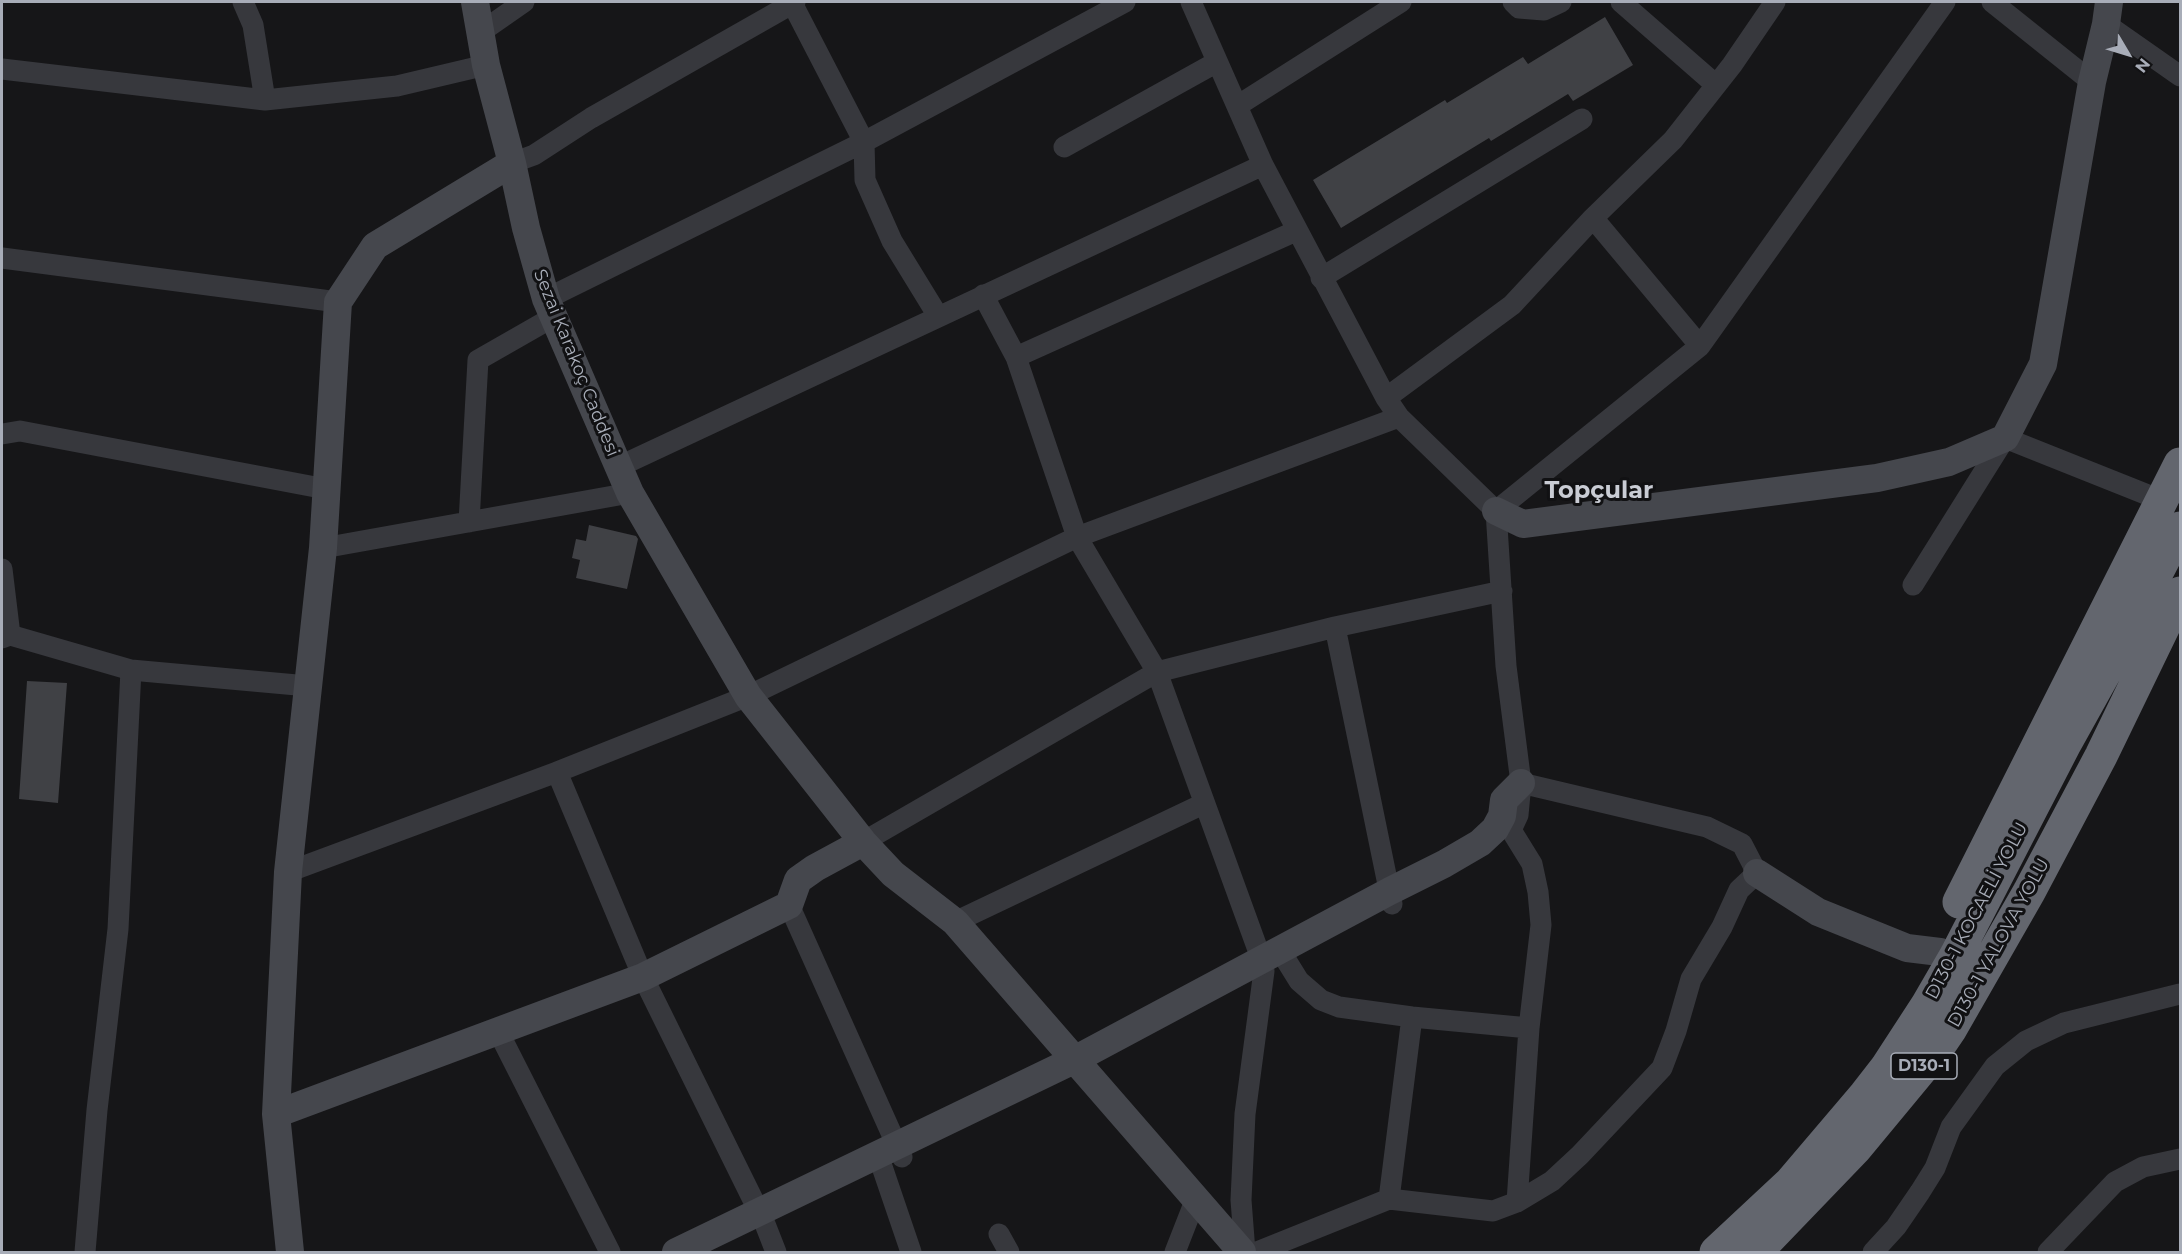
<!DOCTYPE html>
<meta charset="utf-8">
<style>
body{margin:0}
#map{position:relative;width:2182px;height:1254px;overflow:hidden;background:#161618;font-family:Montserrat,sans-serif}
canvas{display:block}
.frame{position:absolute;inset:0;border:3px solid #a8adb8;pointer-events:none}
.north{position:absolute;left:2098px;top:24px;width:60px;height:60px;-webkit-text-stroke:4px #111113;paint-order:stroke;rotate:128deg;font-size:16px;font-weight:700;line-height:24px;text-align:center;color:#a8adb8}
.north::after{content:'';display:block;margin:auto;width:21px;height:27px;background:#a8adb8;clip-path:polygon(50% 0,100% 100%,50% 72%,0 100%)}
</style>
<div id="map">
<canvas width="2182" height="1254"></canvas>
<div class="frame"></div>
<div class="north">N</div>
</div>
<script>
const ctx = document.querySelector('canvas').getContext('2d');
ctx.lineJoin = 'round';
function fillPath(path, color) { ctx.fillStyle = color; ctx.fill(path, 'evenodd'); }
const shape = rows => new Path2D(rows.map(r => 'M' + r).join(''));
function strokePath(path, color, width, dash) { ctx.strokeStyle = color; ctx.lineWidth = width; ctx.lineCap = dash ? 'butt' : 'round'; ctx.setLineDash(dash || []); ctx.stroke(path); }
function drawText(font, color, halo, rows, align = 'center') {
  ctx.font = font + ' Montserrat,sans-serif'; ctx.lineWidth = 6; ctx.setLineDash([]); ctx.textBaseline = 'middle'; ctx.strokeStyle = halo; ctx.fillStyle = color; for (const [text, x, y, turn = 0] of rows) {
    ctx.save(); ctx.translate(x, y); ctx.rotate((+turn || 0) * Math.PI / 180); ctx.textAlign = isNaN(turn) ? turn : align; if (halo) ctx.strokeText(text, 0, 0); ctx.fillText(text, 0, 0); ctx.restore();
  }
}
const building = shape([
 [1605,17,1633,65,1573,101,1568,94,1491,141,1489,138,1341,228,1313,180,1445,100,1447,103,1523,57,1528,64],
 [589,525,636,536,638,539,627,589,576,578,580,560,572,558,576,539,586,541],
 [27,681,67,683,58,803,19,799]
]);
const street = shape([
 [243,2,253,25,265,100],
 [1191,2,1263,165,1386,398,1399,417,1496,511,1506,666,1521,783,1518,815,1511,830,1532,864,1538,892,1541,925,1529,1028,1517,1202],
 [1513,2,1519,8,1544,10,1561,2],
 [1621,2,1716,85],
 [1992,2,2092,82],
 [792,3,864,142,865,180,892,241,938,316],
 [2106,24,2180,76],
 [481,32,524,2],
 [2,69,265,100,397,86,486,65],
 [1237,106,1401,2],
 [1064,147,1217,62],
 [512,163,534,155,591,118,795,2],
 [1593,218,1700,346],
 [2,258,338,302],
 [1321,278,1582,119],
 [983,295,1016,357,1077,537,1157,672,1262,961,1264,971,1245,1114,1241,1200,1245,1252],
 [546,299,864,142,1125,2],
 [1016,357,1296,231],
 [1386,398,1512,305,1593,218,1673,140,1732,65,1775,2],
 [2,434,20,431,326,489],
 [618,467,1263,165],
 [1496,511,1700,346,1945,2],
 [469,522,478,360,555,316],
 [323,548,630,493],
 [2,569,10,635],
 [1913,585,2005,438,2163,501],
 [1335,627,1392,904],
 [2,638,10,635,131,670,308,686],
 [557,772,643,977,765,1224,776,1252],
 [863,842,1157,672,1335,627,1502,591],
 [288,872,557,772,748,696,1077,537,1399,417],
 [789,905,902,1157],
 [955,922,1203,804],
 [1286,960,1299,981,1321,1000,1339,1007,1412,1017,1529,1028],
 [498,1031,610,1252],
 [878,1155,911,1252],
 [1389,1199,1412,1017],
 [999,1234,1009,1252],
 [85,1252,97,1110,118,929,131,670],
 [1175,1252,1195,1201],
 [1257,1252,1389,1199,1493,1211,1517,1202,1552,1181,1580,1155,1662,1068,1676,1031,1691,979,1722,927,1739,890,1757,873,1742,844,1707,827,1521,783],
 [1873,1252,1896,1227,1920,1192,1935,1168,1951,1127,1995,1066,2026,1041,2064,1023,2180,994],
 [2048,1252,2115,1182,2143,1167,2180,1159]
]);
const secondary = shape([
 [475,2,486,65,512,163,526,228,546,299,630,493,748,696,863,842,893,874,955,922,1242,1252],
 [1496,511,1523,524,1877,478,1949,462,2005,438,2043,364,2092,82,2106,24,2109,2],
 [1757,873,1818,912,1907,948,1940,952],
 [276,1114,643,977,789,905,798,880,815,868,863,842],
 [290,1252,276,1114,288,872,323,548,338,302,375,246,512,163],
 [676,1252,1074,1060,1390,891,1444,864,1480,843,1495,829,1502,816,1504,800,1521,783]
]);
const highway = shape([
 [1959,902,2180,464],
 [1716,1252,1791,1182,1865,1095,1886,1068,1927,1005,1956,955,2065,744,2109,665,2180,528],
 [1756,1252,1856,1148,1933,1055,1950,1030,2029,892,2101,756,2180,593]
]);
const shields = [
 [1924,1066,66]
];
const shieldNames = [
 ["D130-1",1924,1066]
];
const streetNames = [
 ["Sezai Karakoç Caddesi",576,363,68],
 ["D130-1 KOCAELİ YOLU",1977,911,-62],
 ["D130-1 YALOVA YOLU",1999,943,-61]
];
const districtNames = [
 ["Topçular",1599,491]
];
fillPath(building, '#404145');
strokePath(street, '#37383d', 21);
strokePath(secondary, '#45474d', 28);
strokePath(highway, '#63666e', 33);
for (const [x, y, w] of shields) { const box = new Path2D(); box.roundRect(x - w / 2, y - 13, w, 26, 4.5); ctx.fillStyle = '#111113'; ctx.fill(box); strokePath(box, '#a8adb8', 1.5); }
drawText('bold 16px', '#a8adb8', null, shieldNames);
drawText('18px', '#a8adb8', '#111113', streetNames);
drawText('bold 24px', '#c9ccd4', '#111113', districtNames);
</script>
